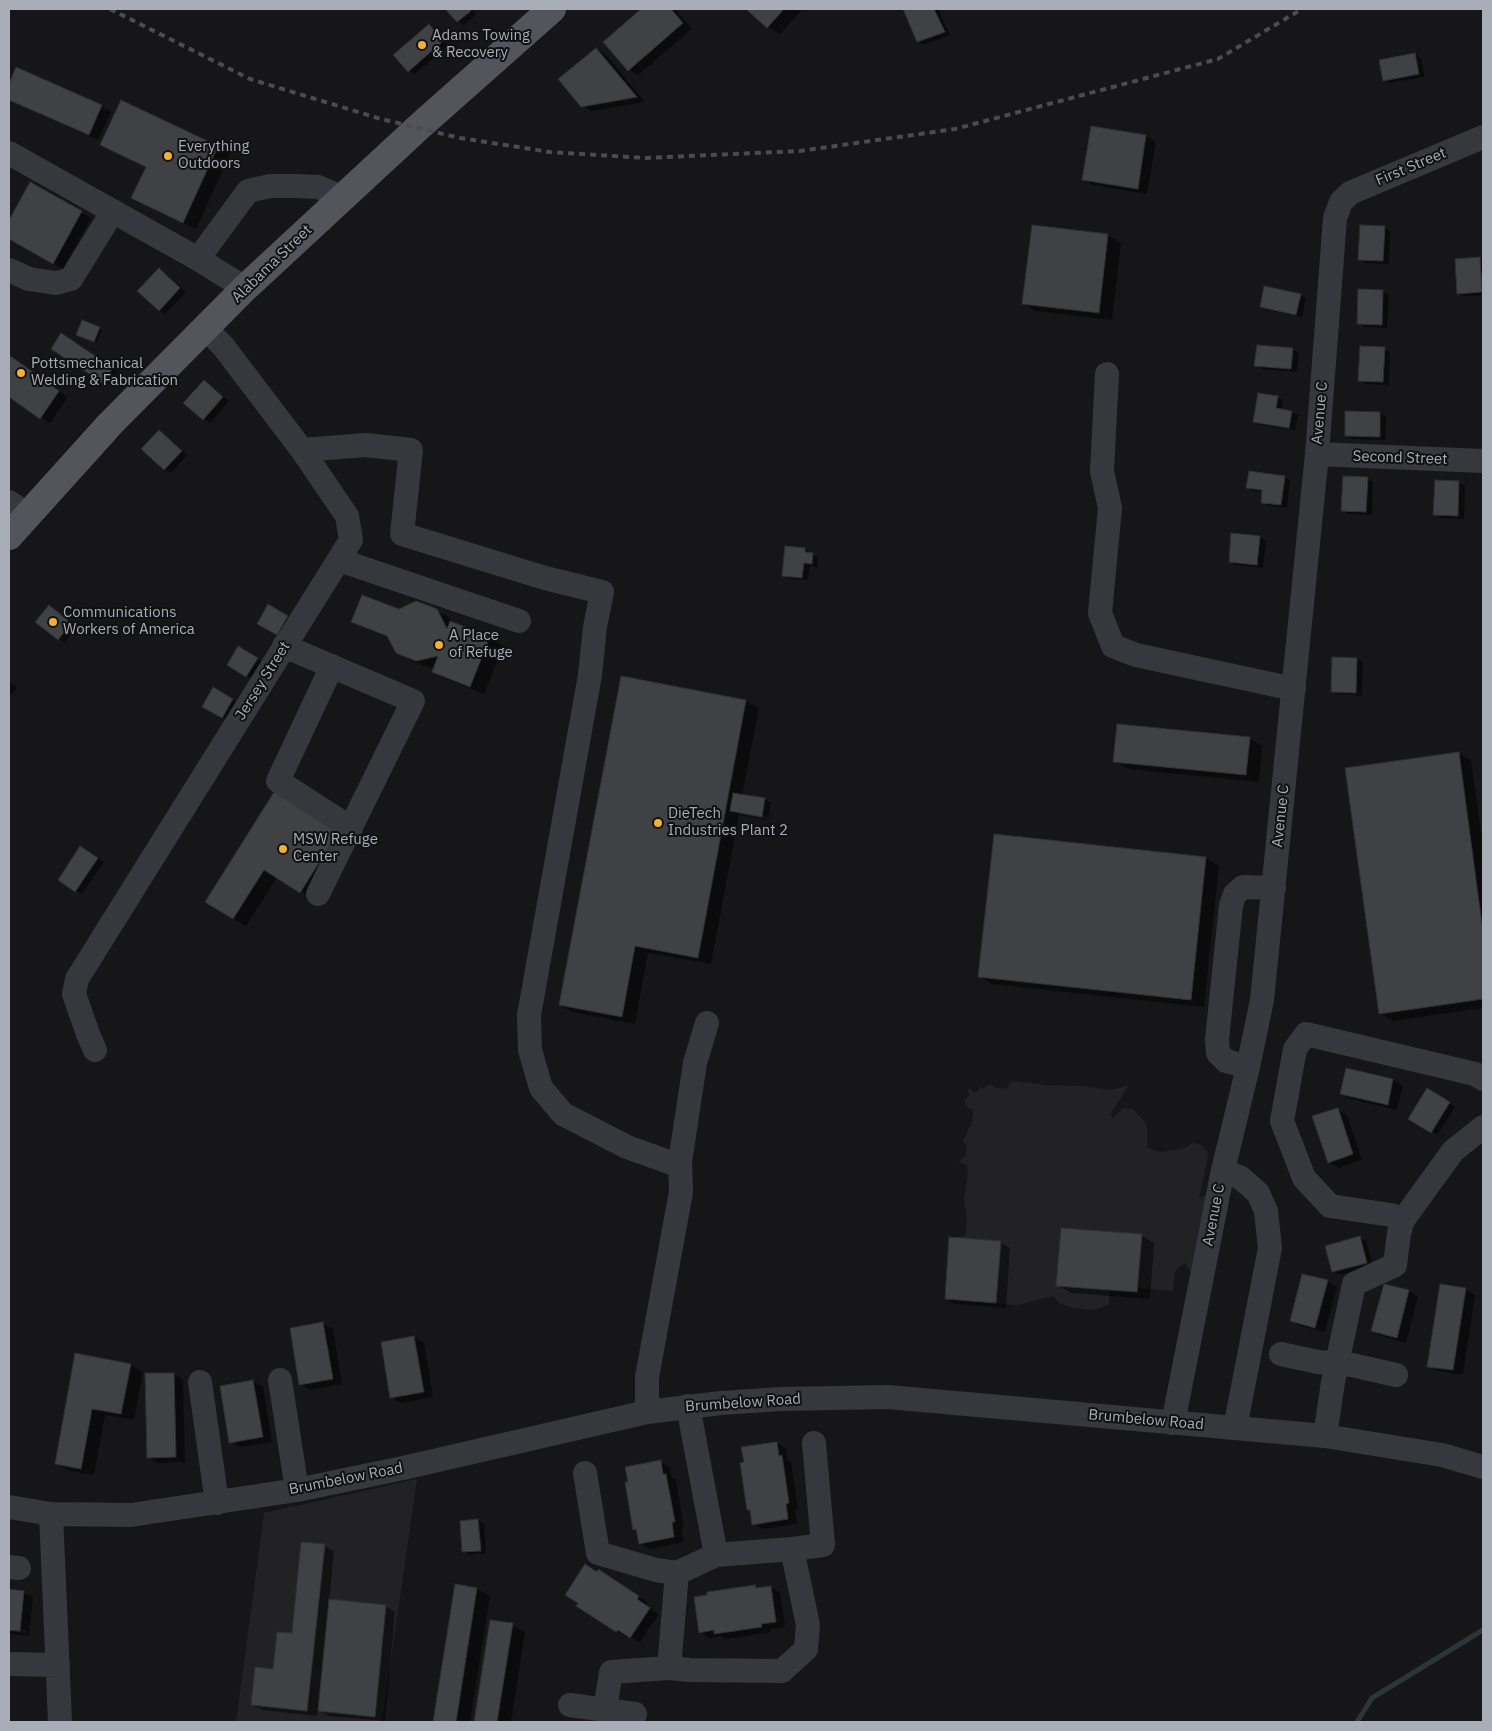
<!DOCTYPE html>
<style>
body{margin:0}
#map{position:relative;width:1492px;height:1731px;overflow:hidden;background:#161618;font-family:"IBM Plex Sans",sans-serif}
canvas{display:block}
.frame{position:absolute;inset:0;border:10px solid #a8adb8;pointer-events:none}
</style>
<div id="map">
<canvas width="1492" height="1731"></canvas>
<div class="frame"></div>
</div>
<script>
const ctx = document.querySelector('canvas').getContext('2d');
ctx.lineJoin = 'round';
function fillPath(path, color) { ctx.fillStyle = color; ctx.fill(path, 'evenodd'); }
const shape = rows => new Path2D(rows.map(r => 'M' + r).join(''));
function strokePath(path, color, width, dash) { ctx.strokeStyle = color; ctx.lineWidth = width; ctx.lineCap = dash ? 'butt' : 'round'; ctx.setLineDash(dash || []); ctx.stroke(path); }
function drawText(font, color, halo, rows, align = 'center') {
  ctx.font = font + ' "IBM Plex Sans",sans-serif'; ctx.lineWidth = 4; ctx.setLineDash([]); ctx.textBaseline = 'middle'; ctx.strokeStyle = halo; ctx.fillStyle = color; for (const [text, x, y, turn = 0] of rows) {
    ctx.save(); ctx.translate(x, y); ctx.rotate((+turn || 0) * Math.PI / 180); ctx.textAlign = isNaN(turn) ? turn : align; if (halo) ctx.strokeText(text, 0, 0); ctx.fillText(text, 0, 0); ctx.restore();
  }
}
const built = shape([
 [1014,1081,1046,1085,1084,1086,1111,1090,1129,1085,1110,1115,1113,1118,1123,1108,1133,1109,1145,1122,1147,1128,1147,1147,1153,1150,1162,1152,1185,1148,1192,1143,1201,1145,1207,1151,1208,1157,1199,1198,1207,1195,1191,1273,1185,1263,1179,1267,1175,1272,1173,1291,1131,1287,1110,1288,1109,1304,1095,1310,1072,1308,1059,1303,1053,1296,1018,1305,1003,1304,996,1303,994,1300,945,1296,949,1237,961,1238,965,1235,967,1220,964,1199,968,1173,967,1165,958,1162,966,1156,967,1144,964,1143,963,1140,967,1134,968,1128,971,1126,973,1115,972,1109,969,1109,964,1102,969,1095,968,1089,971,1089,974,1093,979,1091,980,1086,982,1089,990,1084,997,1088,1003,1089,1001,1087,1008,1089,1009,1084],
 [417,1479,382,1722,236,1722,264,1513]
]);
const shadow = shape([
 [447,9,471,9,476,14,464,25,457,21],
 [643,9,675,9,692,29,638,75,629,70,605,42],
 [748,9,801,9,802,10,780,34,767,27],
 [905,9,938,9,950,35,924,45,918,41],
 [429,26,435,29,448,45,415,74,409,71],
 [596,49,606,55,645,102,592,111,582,106],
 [1415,54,1421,58,1425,77,1390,83,1384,80],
 [17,69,111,111,98,140,9,100,9,88],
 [1092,127,1146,136,1156,142,1147,194,1093,185,1084,180],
 [102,145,218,147,230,154,196,229,132,198,147,167],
 [31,184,91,218,63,269,9,238,9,223],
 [1033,226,1108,235,1121,243,1112,320,1036,311,1023,303],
 [1384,227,1390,231,1389,264,1365,263,1359,259],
 [1479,258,1483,261,1483,295,1464,296,1458,293],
 [159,270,165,273,186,292,165,314,159,310],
 [1383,291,1389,295,1387,328,1364,327,1358,323],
 [1300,295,1306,298,1302,317,1268,310,1261,306],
 [83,322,102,330,97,342,80,336],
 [67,338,118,372,110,385,104,382],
 [1384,349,1390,352,1389,385,1366,384,1360,381],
 [1293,350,1299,353,1297,372,1262,369,1256,365],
 [9,356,68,397,50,423,9,395],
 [204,381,229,401,210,423,185,403],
 [1277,397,1283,400,1282,410,1291,412,1298,415,1295,430,1261,425,1255,422],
 [1380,413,1386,417,1386,440,1352,439,1346,436],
 [159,431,187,455,171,473,165,469],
 [1284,477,1290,480,1287,508,1268,506,1262,502,1263,492,1254,491,1248,488],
 [1367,478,1373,482,1372,515,1348,514,1342,510],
 [1459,482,1465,486,1464,519,1440,518,1434,514],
 [1260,537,1266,541,1263,568,1236,565,1230,562],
 [786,547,805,549,818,558,818,567,810,566,808,580,790,579,784,575],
 [49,606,77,627,65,642,58,639],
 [269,606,293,620,283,638,259,623],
 [436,610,450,618,453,624,490,638,503,646,484,694,446,679,433,671,435,666,430,668,410,660,397,652,389,638,366,629,353,621,399,611],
 [239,648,263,662,253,679,229,665],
 [1357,659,1363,662,1362,696,1338,694,1332,691],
 [9,681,17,688,9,697],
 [213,689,238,703,228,720,204,706],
 [746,701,759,708,742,796,765,799,771,803,768,820,739,815,711,964,648,953,635,1024,573,1012,560,1005],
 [739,812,768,817,768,819,739,814],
 [1249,738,1262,746,1259,782,1128,769,1115,761],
 [1458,753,1471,760,1483,847,1483,1008,1393,1021,1380,1013],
 [276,790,353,837,314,899,277,877,246,926,233,918],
 [995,835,1206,858,1219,866,1204,1007,992,984,979,976],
 [87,851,104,862,82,894,59,879],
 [1346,1070,1393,1080,1403,1086,1397,1110,1351,1099,1341,1094],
 [1428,1089,1455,1107,1437,1135,1410,1118],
 [1337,1109,1347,1115,1362,1160,1339,1168,1329,1162],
 [1141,1235,1154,1243,1150,1299,1071,1293,1058,1286],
 [1360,1238,1366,1241,1373,1266,1340,1275,1333,1272],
 [1000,1242,1010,1248,1006,1308,955,1304,946,1299],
 [1327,1281,1337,1287,1325,1332,1301,1326,1291,1321],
 [1466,1290,1475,1295,1463,1375,1438,1371,1428,1366],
 [1409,1291,1418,1297,1406,1343,1382,1336,1372,1331],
 [323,1324,333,1329,342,1384,310,1390,301,1384],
 [414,1337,424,1343,433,1397,401,1403,392,1397],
 [76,1355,130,1365,143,1372,134,1420,105,1415,94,1475,70,1471,57,1464],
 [174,1374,183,1379,185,1462,158,1463,148,1457],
 [253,1381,263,1387,272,1442,240,1447,231,1442],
 [777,1443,786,1449,788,1460,791,1462,798,1509,795,1509,797,1524,763,1529,754,1524,752,1511,748,1509],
 [660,1462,670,1467,672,1478,676,1480,684,1527,681,1527,684,1542,650,1549,640,1543,638,1531,635,1529],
 [478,1520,484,1524,486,1553,469,1555,463,1551],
 [324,1546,334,1551,329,1601,386,1606,395,1612,385,1721,329,1716,318,1709,317,1716,262,1710,252,1705,274,1670,293,1635],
 [598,1573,608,1577,648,1603,646,1606,659,1614,640,1642,627,1635,626,1637,617,1631],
 [456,1586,477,1589,490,1596,470,1722,434,1722],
 [755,1586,760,1589,771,1587,780,1593,785,1627,771,1629,771,1632,725,1639,720,1636,710,1638,700,1632],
 [9,1590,23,1592,33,1597,29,1636,9,1634,9,1631,26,1633,26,1630,9,1629],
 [491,1621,512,1625,525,1632,511,1722,476,1722]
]);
const stream = shape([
 [1357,1722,1372,1698,1483,1630]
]);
const building = shape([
 [445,9,469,9,471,11,457,22,445,9],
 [641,9,671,9,683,23,628,71,603,42,641,9],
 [746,9,784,9,767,28,746,9],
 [903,9,934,9,945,32,917,42,903,9],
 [429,24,443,41,408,72,393,55,429,24],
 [596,48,637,97,581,107,558,79,596,48],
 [1415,53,1419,74,1383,81,1379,60,1415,53],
 [16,67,102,105,89,135,9,100,9,84,16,67],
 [121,100,218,146,183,223,131,198,146,167,100,145,121,100],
 [1091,126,1146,135,1138,189,1082,180,1091,126],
 [30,182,82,211,53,264,9,239,9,220,30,182],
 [1032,225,1108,234,1099,313,1022,304,1032,225],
 [1360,225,1385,226,1383,261,1358,260,1360,225],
 [1480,257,1482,292,1457,294,1455,259,1480,257],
 [159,268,180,288,159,311,137,291,159,268],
 [1264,286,1301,294,1296,315,1260,307,1264,286],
 [1358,289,1383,290,1382,325,1357,324,1358,289],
 [82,320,100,327,94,342,76,335,82,320],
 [61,333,113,368,103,383,51,349,61,333],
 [1257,345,1293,348,1291,369,1254,366,1257,345],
 [1360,346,1385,347,1383,382,1358,381,1360,346],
 [9,355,59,391,40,419,9,397,9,355],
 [204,380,223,397,203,420,183,403,204,380],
 [1258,393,1278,396,1276,408,1292,411,1289,428,1253,422,1258,393],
 [1345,411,1380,412,1380,437,1345,436,1345,411],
 [159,430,182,451,164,470,141,449,159,430],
 [1249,471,1285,476,1281,505,1261,503,1262,490,1246,488,1249,471],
 [1343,476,1368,477,1366,512,1341,511,1343,476],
 [1435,480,1459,481,1458,516,1433,515,1435,480],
 [1231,533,1260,536,1257,565,1229,562,1231,533],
 [785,546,805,548,805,552,813,553,812,564,804,563,802,578,782,576,785,546],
 [362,595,399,609,416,601,437,609,447,629,450,621,490,637,470,687,432,672,438,656,416,661,396,653,387,636,351,622,362,595],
 [268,604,288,616,277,635,257,624,268,604],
 [49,605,71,623,58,640,35,622,49,605],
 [238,646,258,658,246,677,227,665,238,646],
 [1332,657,1357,658,1356,693,1331,692,1332,657],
 [621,676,746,700,698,958,635,946,622,1017,559,1005,621,676],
 [213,687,233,699,222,718,202,707,213,687],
 [1117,724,1250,737,1246,775,1113,762,1117,724],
 [1459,752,1483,932,1483,999,1379,1014,1345,768,1459,752],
 [276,789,340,829,300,893,264,870,233,919,205,902,276,789],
 [733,793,765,798,762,817,730,811,733,793],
 [994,834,1206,857,1191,1000,978,977,994,834],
 [80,846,98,858,75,892,58,880,80,846],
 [1346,1068,1393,1079,1388,1105,1340,1094,1346,1068],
 [1427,1088,1450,1102,1431,1133,1408,1119,1427,1088],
 [1338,1108,1353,1154,1328,1163,1312,1116,1338,1108],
 [1061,1228,1142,1234,1137,1292,1056,1286,1061,1228],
 [1360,1236,1367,1263,1332,1272,1325,1246,1360,1236],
 [949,1237,1001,1241,996,1303,945,1299,949,1237],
 [1302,1274,1328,1280,1315,1328,1290,1321,1302,1274],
 [1384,1284,1409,1290,1397,1338,1371,1331,1384,1284],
 [1440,1284,1466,1288,1453,1370,1427,1367,1440,1284],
 [323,1322,333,1379,299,1385,290,1328,323,1322],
 [414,1336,424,1392,390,1398,381,1342,414,1336],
 [75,1353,131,1364,121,1414,92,1409,81,1469,55,1464,75,1353],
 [145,1373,174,1373,176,1457,147,1458,145,1373],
 [253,1380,263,1437,229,1443,220,1386,253,1380],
 [777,1442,779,1456,782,1455,789,1503,786,1504,788,1519,752,1525,750,1510,747,1510,740,1463,744,1462,741,1447,777,1442],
 [661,1460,663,1474,666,1474,675,1522,672,1522,674,1537,639,1544,636,1529,633,1530,625,1482,628,1482,625,1467,661,1460],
 [478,1519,481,1551,462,1552,460,1521,478,1519],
 [301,1542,325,1544,307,1711,251,1705,255,1667,273,1669,277,1632,292,1633,301,1542],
 [585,1564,597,1572,598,1569,639,1596,637,1599,650,1608,630,1638,618,1630,616,1632,576,1606,578,1603,565,1595,585,1564],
 [455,1584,477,1588,456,1722,433,1722,455,1584],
 [755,1585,756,1588,771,1586,776,1622,761,1624,762,1627,714,1634,714,1630,699,1633,694,1597,707,1595,707,1592,755,1585],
 [9,1589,24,1591,20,1631,9,1630,9,1589],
 [329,1599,386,1605,375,1717,318,1711,329,1599],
 [490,1620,513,1623,497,1722,474,1722,490,1620]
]);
const minor = shape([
 [9,153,198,259,245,288],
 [198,259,248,191,270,186,295,186,318,187,342,197],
 [9,270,29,279,56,283,71,279,113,211],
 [1107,374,1102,471,1110,508,1100,613,1113,646,1136,655,1294,689],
 [302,450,366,445,411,450,402,534,545,578,602,592,595,627,590,675,529,1015,530,1050,541,1088,563,1114,627,1147,680,1166],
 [1317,454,1483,461],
 [9,502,27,514],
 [339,560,519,621],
 [284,646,413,701,318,894],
 [332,666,278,781,351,828],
 [95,1050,88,1034,74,994,77,979,351,540,347,516,302,450,223,346,205,328],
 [1248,1067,1226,1061,1218,1053,1217,1040,1231,905,1235,894,1243,887,1274,888],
 [1223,1170,1241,1178,1258,1193,1266,1211,1270,1248,1235,1428],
 [1403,1220,1391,1215,1330,1206,1304,1178,1282,1121,1295,1049,1306,1034,1475,1074,1483,1079],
 [1281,1354,1318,1362,1352,1365,1396,1375],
 [280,1380,297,1490],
 [200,1382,217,1503],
 [647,1412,647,1377,681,1192,680,1162,695,1063,707,1023],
 [1173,1423,1223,1170,1248,1067,1262,1000,1317,454,1335,218,1341,202,1350,193,1483,137],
 [1325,1436,1333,1382,1354,1284,1395,1265,1399,1233,1403,1220,1453,1151,1483,1127],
 [585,1473,598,1553,656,1570,677,1573,716,1555,688,1406],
 [9,1507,51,1514,131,1515,297,1490,403,1468,647,1412,721,1403,781,1399,888,1397,1325,1436,1442,1455,1483,1467],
 [51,1514,60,1722],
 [716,1555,792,1549,823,1545,814,1443],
 [9,1567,19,1568],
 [9,1664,58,1665],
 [669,1668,677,1573],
 [570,1705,635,1714],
 [605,1710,611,1672,669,1668,690,1670,782,1671,806,1649,808,1625,792,1549]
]);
const major = shape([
 [9,536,110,424,245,288,421,125,552,9]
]);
const rail = shape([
 [110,9,250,79,381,119,460,138,550,152,646,158,800,151,955,129,1218,59,1302,9]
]);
const markers = [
 [422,45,5,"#f2b134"],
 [168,156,5,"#f2b134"],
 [21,373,5,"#f2b134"],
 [53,622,5,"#f2b134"],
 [439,645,5,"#f2b134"],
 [658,823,5,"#f2b134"],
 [283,849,5,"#f2b134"]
];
const poiNames = [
 ["Adams Towing",432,36],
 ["& Recovery",432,53],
 ["Everything",178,147],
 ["Outdoors",178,164],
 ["Pottsmechanical",31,364],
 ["Welding & Fabrication",31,381],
 ["Communications",63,613],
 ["Workers of America",63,630],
 ["A Place",449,636],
 ["of Refuge",449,653],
 ["DieTech",668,814],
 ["Industries Plant 2",668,831],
 ["MSW Refuge",293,840],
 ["Center",293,857]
];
const streetNames = [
 ["First Street",1411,167,-23],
 ["Alabama Street",272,264,-44],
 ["Avenue C",1320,413,-85],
 ["Second Street",1400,458,2],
 ["Jersey Street",263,681,-58],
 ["Avenue C",1281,816,-84],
 ["Avenue C",1214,1215,-79],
 ["Brumbelow Road",743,1403,-4],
 ["Brumbelow Road",1146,1420,5],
 ["Brumbelow Road",346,1479,-11]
];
fillPath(built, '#222225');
fillPath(shadow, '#0007');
strokePath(stream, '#2c353c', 5);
fillPath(building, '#404145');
strokePath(building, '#303034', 1);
strokePath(minor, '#37383d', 24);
strokePath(major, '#53555c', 28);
strokePath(rail, '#4a4c52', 4, [6, 5]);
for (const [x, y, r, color] of markers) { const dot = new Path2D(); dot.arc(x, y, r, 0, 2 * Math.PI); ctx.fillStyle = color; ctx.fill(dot); strokePath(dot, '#111113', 2); }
drawText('15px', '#a8adb8', '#111113', poiNames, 'left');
drawText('15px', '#a8adb8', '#111113', streetNames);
</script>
